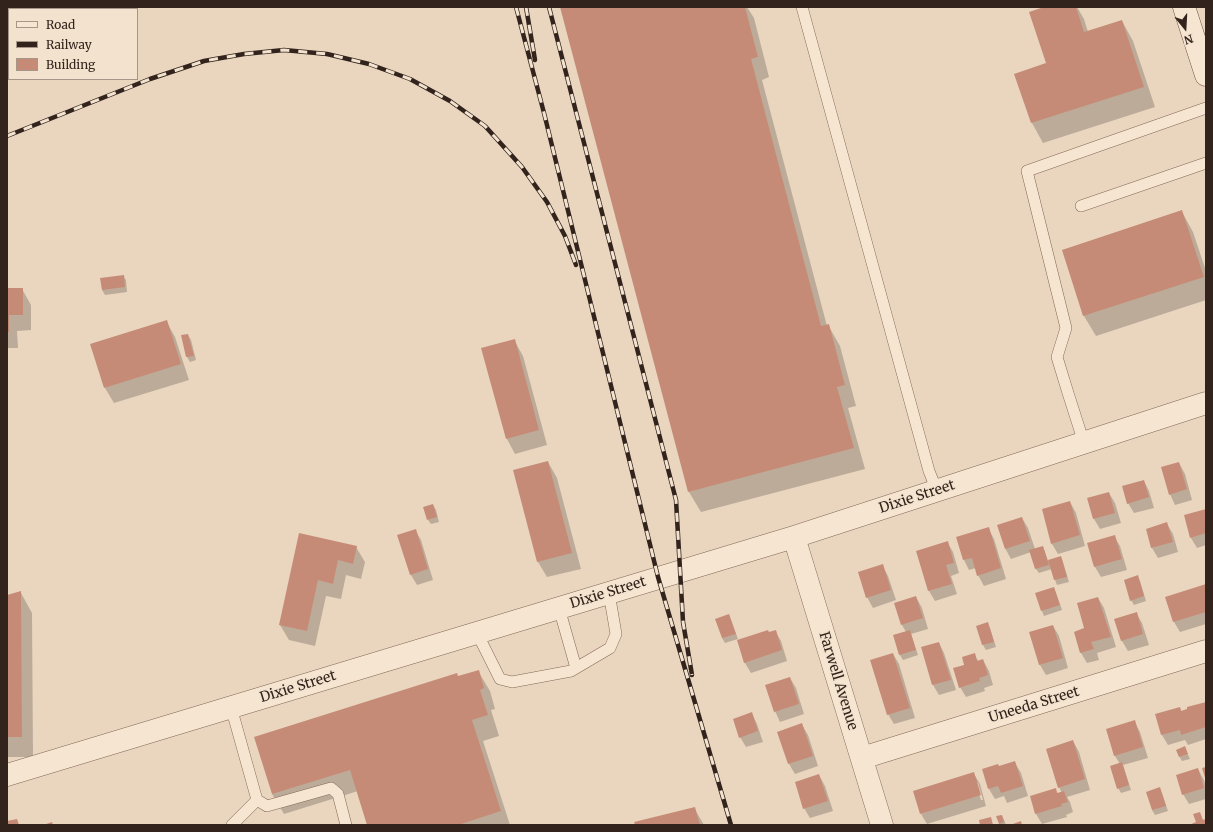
<!DOCTYPE html>
<style>
body{margin:0}
#map{position:relative;width:1213px;height:832px;overflow:hidden;background:#ead6bf;font-family:Merriweather,serif}
canvas{display:block}
.frame{position:absolute;inset:0;border:8px solid #32231c;pointer-events:none}
.legend{position:absolute;left:8px;top:8px;width:130px;height:72px;box-sizing:border-box;background:#f2e2ce;border:1px solid #a59687;margin:0;padding:5px 7px;list-style:none;font-size:12px;color:#32231c}
.legend li{display:flex;align-items:center;gap:8px;height:20px}
.legend b{width:20px;border:1px solid #a59687}
.north{position:absolute;left:1165px;top:8px;width:40px;height:40px;-webkit-text-stroke:3px #f2e2ce;paint-order:stroke;rotate:162deg;font-size:11px;font-weight:700;line-height:16px;text-align:center;color:#32231c}
.north::after{content:'';display:block;margin:auto;width:14px;height:18px;background:#32231c;clip-path:polygon(50% 0,100% 100%,50% 72%,0 100%)}
</style>
<div id="map">
<canvas width="1213" height="832"></canvas>
<div class="frame"></div>
<ul class="legend">
<li><b style="height:5px;background:#f6e5d1"></b>Road</li>
<li><b style="height:5px;background:#32231c"></b>Railway</li>
<li><b style="height:11px;background:#c68b77"></b>Building</li>
</ul>
<div class="north">N</div>
</div>
<script>
const ctx = document.querySelector('canvas').getContext('2d');
ctx.lineJoin = 'round';
function fillPath(path, color) { ctx.fillStyle = color; ctx.fill(path, 'evenodd'); }
const shape = rows => new Path2D(rows.map(r => 'M' + r).join(''));
function strokePath(path, color, width, dash) { ctx.strokeStyle = color; ctx.lineWidth = width; ctx.lineCap = dash ? 'butt' : 'round'; ctx.setLineDash(dash || []); ctx.stroke(path); }
function drawText(font, color, halo, rows, align = 'center') {
  ctx.font = font + ' Merriweather,serif'; ctx.lineWidth = 3; ctx.setLineDash([]); ctx.textBaseline = 'middle'; ctx.strokeStyle = halo; ctx.fillStyle = color; for (const [text, x, y, turn = 0] of rows) {
    ctx.save(); ctx.translate(x, y); ctx.rotate((+turn || 0) * Math.PI / 180); ctx.textAlign = isNaN(turn) ? turn : align; if (halo) ctx.strokeText(text, 0, 0); ctx.fillText(text, 0, 0); ctx.restore();
  }
}
const shadow = shape([
 [561,7,747,7,754,18,769,77,762,80,827,326,828,325,840,346,856,406,848,408,865,469,701,512,689,492],
 [1047,7,1077,7,1084,19,1088,32,1122,21,1133,41,1155,107,1043,143,1032,123,1016,74,1047,64],
 [1182,212,1193,232,1206,271,1206,300,1096,336,1084,316,1063,250],
 [123,276,126,280,127,292,105,295,102,290,101,279],
 [7,289,22,289,31,305,31,330,17,331,18,348,7,348],
 [166,321,175,337,189,380,114,403,105,388],
 [188,335,191,340,196,360,190,362,187,357,182,336],
 [514,340,523,356,547,445,515,454,507,439],
 [548,462,557,478,581,569,547,577,538,562,514,471],
 [1179,463,1185,474,1192,500,1175,505,1170,494],
 [1144,481,1149,491,1154,508,1134,513,1128,503],
 [1109,493,1115,503,1121,523,1100,529,1094,519,1088,498],
 [1070,502,1076,513,1085,546,1058,554,1052,544],
 [433,505,436,510,439,522,431,524,428,520],
 [1206,510,1206,545,1197,548,1191,538],
 [1022,518,1028,528,1035,549,1043,547,1045,552,1048,561,1061,557,1063,562,1069,582,1057,585,1055,580,1052,569,1039,573,1036,569,1031,552,1011,559,1005,548],
 [1167,524,1173,534,1178,552,1158,558,1152,548],
 [988,528,994,539,1006,579,984,586,978,575,976,568,969,570,964,560,957,538],
 [415,530,421,540,433,580,417,585,411,575],
 [300,534,356,547,365,562,361,579,346,575,341,599,326,596,315,646,289,640,280,625],
 [1114,536,1120,546,1127,570,1101,577,1095,567],
 [947,542,953,552,959,573,951,576,957,594,935,601,929,591],
 [882,565,888,576,896,600,873,608,867,597],
 [1137,577,1140,581,1146,601,1134,605,1131,600],
 [1206,585,1206,624,1180,632,1174,622,1166,598],
 [1054,588,1056,593,1062,610,1044,616,1042,611],
 [21,593,32,613,33,757,7,757,7,596],
 [916,597,922,608,928,629,911,634,918,655,903,660,900,655,894,636,906,632,902,625,896,603],
 [1098,598,1104,608,1116,647,1097,653,1099,660,1087,663,1081,653,1075,632,1086,629],
 [1136,613,1142,623,1149,645,1128,651,1122,641,1116,620],
 [729,615,731,620,738,639,725,643,722,638],
 [987,623,990,628,996,647,986,650,983,645,978,627],
 [1053,626,1059,636,1068,668,1046,675,1040,665],
 [775,631,781,641,787,661,751,673,745,663,738,641],
 [939,643,944,653,956,690,939,695,933,685,922,648],
 [893,654,899,664,915,718,894,724,888,714],
 [974,654,979,662,983,660,989,671,993,685,984,688,985,691,966,697,960,687,965,666],
 [478,671,490,691,495,709,491,710,499,736,483,741,510,825,368,825,358,791,284,814,272,794],
 [790,678,796,688,804,714,780,722,775,711],
 [1206,703,1206,739,1188,745,1185,740,1168,745,1162,735,1156,715,1180,708,1182,712],
 [752,714,757,724,763,742,746,747,740,737],
 [1134,721,1140,732,1148,758,1123,765,1131,790,1121,793,1118,788,1120,764,1115,756,1107,730],
 [802,725,808,735,818,766,795,774,789,764],
 [1073,741,1079,752,1090,790,1067,797,1070,802,1073,812,1066,815,1067,817,1042,824,1036,814,1031,797,1055,789,1058,794,1062,793,1059,787],
 [1185,748,1190,759,1182,761,1179,756],
 [1015,763,1021,773,1028,796,1007,803,1004,796,995,799,989,789,999,767],
 [1198,769,1204,780,1206,787,1206,799,1189,804,1183,794],
 [974,774,980,784,986,806,927,824,921,814],
 [976,783,978,783,983,800,981,800],
 [819,775,825,786,833,811,810,818,804,808],
 [1159,789,1162,793,1168,811,1155,815,1152,810],
 [694,808,704,825,636,825],
 [1002,816,1004,820,1006,825,1000,825,1000,824,997,817]
]);
const building = shape([
 [560,7,745,7,758,57,751,59,821,326,829,324,845,385,837,387,854,448,688,492],
 [1044,7,1076,7,1084,32,1122,20,1144,87,1031,123,1014,74,1046,63,1029,12],
 [1182,210,1204,277,1083,316,1062,250],
 [124,275,125,287,102,290,100,278],
 [7,288,23,288,23,315,9,315,9,332,7,332],
 [167,320,181,364,104,388,90,344],
 [188,334,194,356,186,357,181,335],
 [515,339,539,430,506,439,481,348],
 [548,461,572,553,537,562,513,470],
 [1179,462,1187,489,1169,495,1161,467],
 [1144,480,1149,497,1127,504,1122,486],
 [1109,492,1115,513,1093,519,1087,498],
 [1070,501,1080,535,1051,544,1042,509],
 [433,504,437,517,427,520,423,507],
 [1206,509,1206,533,1190,538,1184,515],
 [1022,517,1030,541,1005,549,997,525],
 [1167,522,1173,542,1151,548,1146,529],
 [989,527,1001,568,977,576,972,558,963,560,956,537],
 [416,529,428,569,410,575,397,535],
 [299,533,357,546,353,564,338,560,333,584,318,580,307,631,279,625],
 [1115,535,1122,559,1094,567,1087,543],
 [948,541,954,563,946,565,952,584,928,591,916,551],
 [1043,546,1049,565,1035,569,1029,550],
 [1061,556,1067,577,1054,580,1048,560],
 [883,564,891,590,866,598,858,572],
 [1138,575,1144,596,1130,601,1124,580],
 [1206,584,1206,612,1173,622,1165,597],
 [1054,587,1060,605,1041,611,1035,593],
 [21,591,22,737,7,737,7,595],
 [916,596,923,618,901,625,894,603],
 [1098,597,1111,637,1091,642,1094,649,1080,653,1074,632,1084,628,1077,603],
 [1137,612,1143,634,1121,641,1114,619],
 [729,614,736,634,722,638,715,619],
 [988,622,994,642,982,645,976,626],
 [1053,625,1063,658,1039,665,1029,632],
 [768,630,769,632,776,630,782,650,744,663,737,640],
 [910,630,916,650,899,655,893,635],
 [939,642,951,680,932,685,921,647],
 [893,653,910,708,887,715,870,660],
 [975,653,977,661,983,659,988,675,979,678,980,681,959,688,953,668,964,665,962,657],
 [479,670,484,688,480,690,488,715,472,720,501,811,458,825,367,825,350,770,272,794,254,737,457,673,458,676],
 [790,677,799,704,774,712,765,685],
 [1206,702,1206,727,1181,735,1180,730,1161,735,1155,714,1180,707,1181,711,1187,709,1187,707],
 [752,712,758,731,739,738,733,719],
 [1135,720,1143,747,1114,756,1106,729],
 [802,723,813,756,788,764,777,732],
 [1073,740,1085,779,1058,788,1046,749],
 [1185,746,1188,754,1179,757,1176,750],
 [1015,761,1023,786,1001,793,998,786,988,789,982,769,998,764,999,766],
 [1122,762,1129,785,1117,789,1110,766],
 [1206,767,1206,781,1202,768],
 [1198,768,1204,788,1182,795,1176,775],
 [974,772,981,795,920,814,913,791],
 [819,774,828,801,803,809,795,782],
 [1160,787,1166,806,1152,810,1146,792],
 [1056,788,1057,793,1064,791,1068,802,1061,804,1062,806,1035,814,1030,796],
 [695,807,700,825,635,825,634,822],
 [1200,812,1203,820,1205,819,1206,825,1189,825,1196,822,1193,814],
 [1002,815,1004,822,999,824,996,816],
 [991,817,993,825,980,825,979,820],
 [17,819,19,825,7,825,7,821],
 [1021,821,1022,825,1010,825],
 [52,822,53,825,43,825]
]);
const lane = shape([
 [802,7,929,471,937,491],
 [1081,206,1206,163],
 [1084,443,1068,393,1057,357,1066,328,1027,171,1206,108],
 [559,608,576,668],
 [477,633,500,679,512,682,571,671,610,648,616,634,609,593],
 [231,707,257,800,267,806,331,788,338,794,346,825],
 [232,825,257,800]
]);
const street = shape([
 [794,537,882,825],
 [862,758,1206,651],
 [7,775,794,537,1206,403]
]);
const secondary = shape([
 [1184,7,1206,75]
]);
const rail = shape([
 [516,7,544,113,658,577,731,825],
 [526,7,535,60],
 [549,7,676,500,683,622,692,675],
 [7,136,150,79,204,61,244,54,284,50,327,54,369,64,410,79,450,101,485,126,522,167,547,202,565,236,576,265]
]);
const streetNames = [
 ["Dixie Street",917,497,-18],
 ["Dixie Street",608,593,-17],
 ["Farwell Avenue",838,681,73],
 ["Dixie Street",298,687,-17],
 ["Uneeda Street",1034,705,-17]
];
fillPath(shadow, '#0003');
fillPath(building, '#c68b77');
strokePath(lane, '#826858', 12);
strokePath(street, '#826858', 23);
strokePath(secondary, '#63493c', 23);
strokePath(lane, '#f6e5d1', 11);
strokePath(street, '#f6e5d1', 22);
strokePath(secondary, '#f6e5d1', 22);
strokePath(rail, '#32231c', 4.5);
strokePath(rail, '#f2e2ce', 3, [9]);
drawText('14px', '#32231c', '#f2e2ce', streetNames);
</script>
